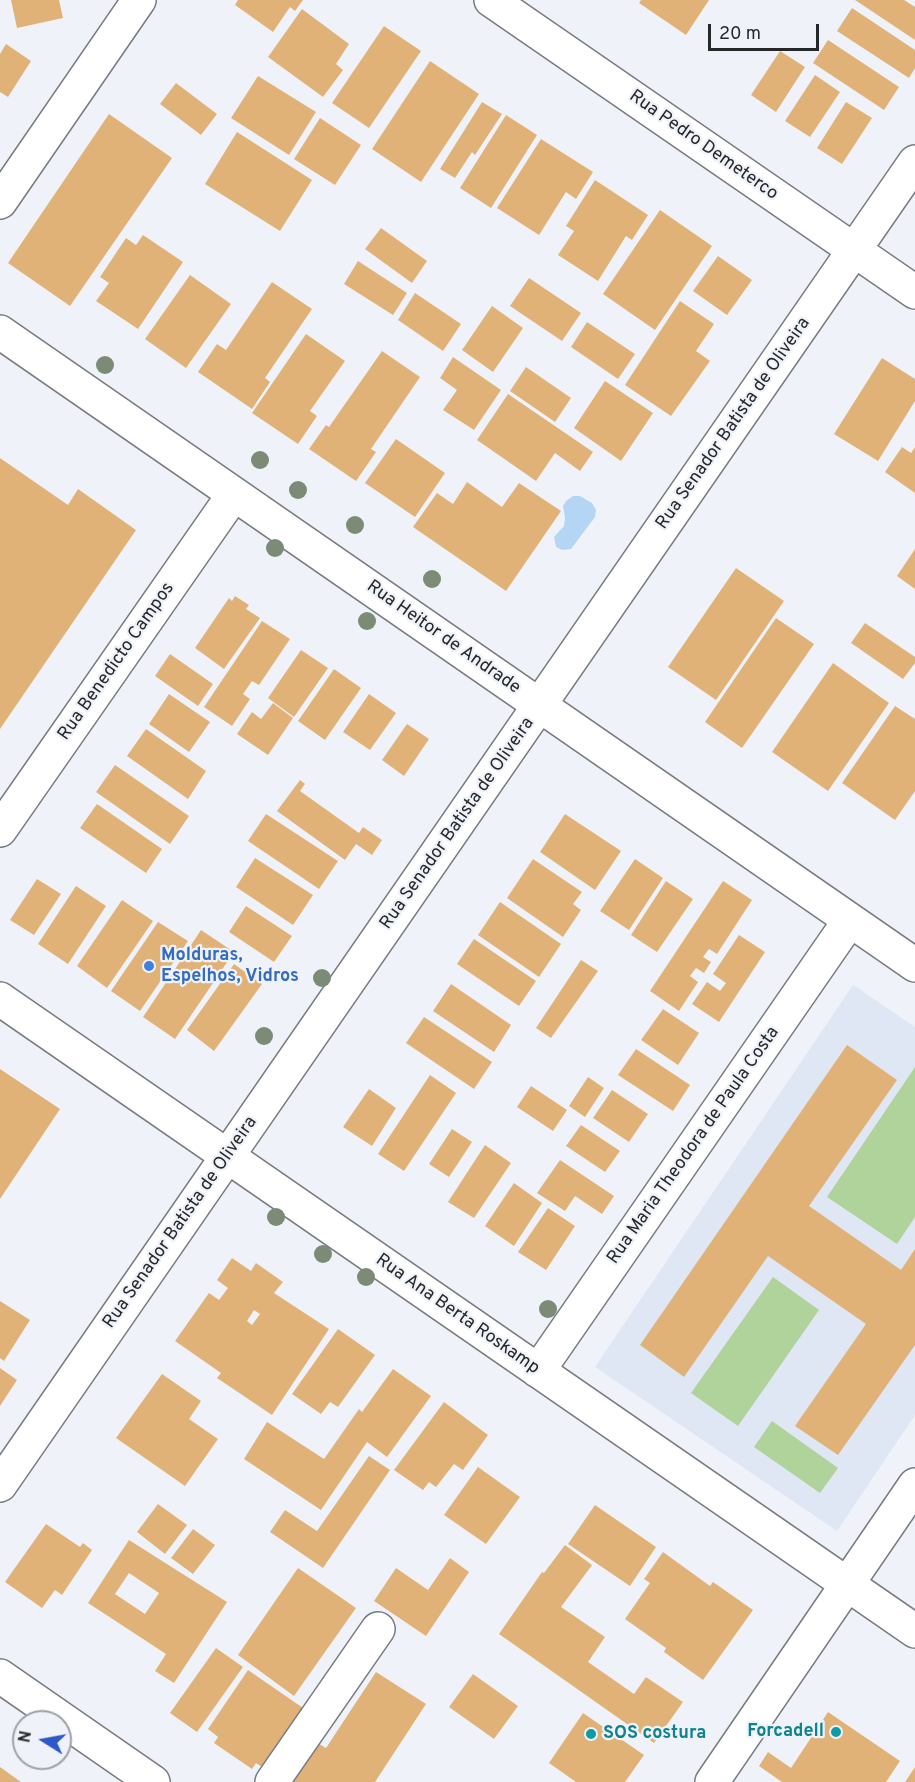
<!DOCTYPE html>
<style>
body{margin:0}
#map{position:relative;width:915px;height:1782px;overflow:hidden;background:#eff3f9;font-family:Overpass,sans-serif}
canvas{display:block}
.north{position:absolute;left:12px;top:1710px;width:60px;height:60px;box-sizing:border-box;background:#eff3f9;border:2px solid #9ea1a6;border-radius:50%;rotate:281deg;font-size:16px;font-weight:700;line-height:24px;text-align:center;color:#252729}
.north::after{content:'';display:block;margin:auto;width:21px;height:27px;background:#2e58c7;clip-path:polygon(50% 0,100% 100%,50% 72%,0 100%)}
.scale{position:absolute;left:708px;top:24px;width:111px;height:27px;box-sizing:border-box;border:3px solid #252729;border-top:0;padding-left:8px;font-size:18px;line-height:21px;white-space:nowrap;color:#252729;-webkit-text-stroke:4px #eff3f9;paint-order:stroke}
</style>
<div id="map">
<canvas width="915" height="1782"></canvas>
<div class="north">N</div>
<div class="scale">20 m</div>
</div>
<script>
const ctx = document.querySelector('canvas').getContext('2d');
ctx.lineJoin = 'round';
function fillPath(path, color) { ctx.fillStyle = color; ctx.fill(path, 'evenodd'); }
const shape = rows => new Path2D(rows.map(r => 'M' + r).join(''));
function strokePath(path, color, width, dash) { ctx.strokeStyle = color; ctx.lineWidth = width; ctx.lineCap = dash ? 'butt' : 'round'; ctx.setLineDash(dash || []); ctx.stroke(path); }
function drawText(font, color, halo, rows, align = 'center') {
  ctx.font = font + ' Overpass,sans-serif'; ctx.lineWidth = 4.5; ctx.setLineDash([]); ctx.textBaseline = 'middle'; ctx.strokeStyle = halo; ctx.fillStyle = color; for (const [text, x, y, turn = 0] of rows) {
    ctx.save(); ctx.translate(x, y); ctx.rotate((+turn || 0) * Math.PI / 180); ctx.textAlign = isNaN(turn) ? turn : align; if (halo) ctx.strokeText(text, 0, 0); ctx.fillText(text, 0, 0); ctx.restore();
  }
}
const built = shape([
 [853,985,915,1027,915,1415,837,1531,595,1367]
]);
const green = shape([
 [915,1067,915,1217,897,1244,827,1197],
 [773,1277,819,1310,738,1426,691,1393],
 [772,1421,838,1468,820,1493,754,1447]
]);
const water = shape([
 [573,496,580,496,592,503,596,510,595,517,571,549,562,550,556,547,554,537,564,526,565,518,563,506,566,501]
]);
const building = shape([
 [11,0,59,0,63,18,17,28],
 [238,0,303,0,295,11,290,7,273,32,235,5],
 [641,0,709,0,686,35,639,3],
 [855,0,904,0,915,7,915,40],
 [852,8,915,50,915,68,909,78,837,31],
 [302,9,349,44,336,64,343,70,323,97,268,57],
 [384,26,421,51,369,128,332,103],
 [828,40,899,87,884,110,813,63],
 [6,44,31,61,8,97,0,92,0,54],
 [780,51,805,67,776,112,751,95],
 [430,61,479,94,421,182,372,149],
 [815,75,840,92,810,137,785,121],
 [258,76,316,112,289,155,231,118],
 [176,83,217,114,201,135,160,104],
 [482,102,502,114,475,155,472,152,455,178,440,169],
 [846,102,872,118,842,164,817,148],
 [109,114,172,158,70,306,8,263],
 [506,115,537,135,491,208,460,188],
 [320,118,361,145,335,185,294,159],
 [237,132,312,180,280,231,205,184],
 [541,139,593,172,576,199,566,192,539,235,497,208],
 [595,180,648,215,632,240,626,236,598,281,558,255,574,231,566,226],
 [660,210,712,246,655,330,603,294],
 [381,228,427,261,412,283,365,249],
 [143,235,183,262,138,329,96,301,109,283,100,277,126,238,136,245],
 [718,256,752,280,727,315,693,291],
 [358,261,407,293,393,315,344,284],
 [190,275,231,304,186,368,145,339],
 [529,278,581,313,562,341,510,306],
 [272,282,312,309,265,378,270,382,252,409,198,372,217,344,226,350],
 [415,293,461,324,443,351,398,320],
 [680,301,714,324,696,351,710,361,671,416,625,385],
 [492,306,523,328,493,372,462,350],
 [587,322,635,354,618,379,571,347],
 [306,334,345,361,310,411,317,416,298,444,252,413],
 [382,351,420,377,371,449,376,452,356,481,309,449,326,425,329,427],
 [453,357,501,390,474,430,443,410,457,390,440,378],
 [882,358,915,379,915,401,878,461,834,434],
 [526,367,571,398,555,422,510,391],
 [605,381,653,413,621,461,574,428],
 [508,394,593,452,580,471,555,453,536,481,477,440],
 [396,439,445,473,415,517,365,483],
 [902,447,911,453,915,447,915,493,885,472],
 [0,458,68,505,78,489,136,530,0,729],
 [467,482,502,507,519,483,561,511,506,591,413,527,437,493,453,504],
 [915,549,915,589,897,576],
 [736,568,784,601,716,700,668,667],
 [235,596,249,605,246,609,260,618,224,669,195,648,229,598,232,601],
 [776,618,814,644,742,748,705,722],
 [262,621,290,639,259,685,252,681,243,694,250,699,232,726,204,707],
 [865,623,915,657,915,663,903,679,851,643],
 [301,650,328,668,294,717,268,698],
 [170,654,213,684,198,706,155,676],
 [833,663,889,703,828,791,772,752],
 [334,669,361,688,325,740,298,721],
 [169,694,210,722,189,752,149,724],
 [369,694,396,713,370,750,343,732],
 [273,703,293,718,268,755,237,734,252,712,261,719],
 [895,706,915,719,915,791,895,820,842,783],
 [407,724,429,739,404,776,382,760],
 [146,729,206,771,188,799,127,756],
 [115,765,189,816,170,844,96,792],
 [300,780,305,784,300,791,359,833,363,827,382,840,372,855,356,844,345,860,277,811],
 [97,804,162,849,146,873,80,828],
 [266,814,338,861,319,889,248,841],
 [565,814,621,851,595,890,540,852],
 [255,858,313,895,293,925,236,887],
 [533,859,582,892,573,904,581,910,563,937,507,898],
 [635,859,663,878,629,930,600,911],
 [37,879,61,894,34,935,10,920],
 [666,881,693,899,657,952,631,935],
 [723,881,752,900,717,954,709,949,703,957,711,962,704,973,696,968,690,976,698,982,679,1011,650,991],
 [76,886,106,906,68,964,38,944],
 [122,900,153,921,107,988,77,966],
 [500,902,561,944,539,977,478,935],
 [246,906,292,936,274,962,229,932],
 [158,922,188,941,140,1011,111,991],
 [201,930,234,952,175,1039,143,1017],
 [739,935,765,952,719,1022,692,1004,707,982,720,991,726,983,713,974],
 [474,939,536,981,519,1006,457,964],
 [581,960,598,971,551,1038,536,1028],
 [234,964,262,984,214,1051,187,1030],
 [451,984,511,1025,494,1052,433,1011],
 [663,1009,699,1033,678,1065,641,1040],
 [424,1017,492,1062,474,1089,406,1043],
 [847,1045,897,1080,809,1206,901,1270,915,1249,915,1345,838,1455,795,1426,866,1324,768,1256,684,1377,640,1345],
 [636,1049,690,1085,673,1111,618,1075],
 [0,1069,60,1109,0,1199],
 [430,1075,456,1093,404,1171,378,1154],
 [588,1077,604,1088,585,1117,569,1106],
 [531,1086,567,1110,553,1131,517,1107],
 [369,1089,396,1108,372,1146,343,1127],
 [612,1090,648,1114,629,1142,593,1118],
 [581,1125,620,1151,605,1172,566,1146],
 [452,1129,472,1142,449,1177,429,1164],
 [485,1145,511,1163,474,1218,448,1202],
 [560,1160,614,1196,602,1214,575,1196,565,1211,537,1193],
 [514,1183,542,1203,514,1246,485,1226],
 [548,1208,575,1226,546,1270,518,1252],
 [232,1258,251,1271,256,1263,283,1282,274,1293,329,1329,272,1415,217,1378,221,1373,175,1341,209,1293,219,1300,228,1288,217,1280],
 [254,1310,260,1314,252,1325,247,1321],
 [0,1301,30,1320,4,1361,0,1358],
 [338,1329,375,1355,338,1407,330,1402,321,1414,292,1394],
 [0,1368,17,1380,0,1406],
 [393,1369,431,1396,387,1457,367,1442,321,1510,244,1459,267,1422,324,1459,359,1409,362,1412],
 [162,1374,201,1401,189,1419,218,1439,185,1486,116,1438],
 [444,1402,488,1435,463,1470,454,1464,436,1487,429,1482,423,1490,394,1470],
 [369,1456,390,1470,323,1568,270,1532,285,1510,317,1531],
 [478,1467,520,1497,486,1544,444,1515],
 [158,1504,187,1525,165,1554,137,1532],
 [595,1505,656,1547,630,1586,568,1544],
 [46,1524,80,1547,83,1543,92,1550,62,1595,55,1590,42,1608,5,1582],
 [193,1529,215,1545,193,1574,171,1558],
 [129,1540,227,1602,174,1683,155,1671,166,1654,88,1603],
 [129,1573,159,1593,145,1614,115,1594],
 [565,1545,592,1565,561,1607,605,1637,588,1662,634,1694,646,1677,683,1702,654,1743,499,1634,542,1572,544,1573],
 [663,1552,710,1586,713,1582,753,1610,703,1680,664,1652,666,1648,625,1619,650,1583,644,1579],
 [450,1558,469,1572,426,1636,374,1601,396,1568,428,1590],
 [298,1568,356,1608,294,1696,238,1655],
 [216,1648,243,1667,197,1732,170,1713],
 [248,1670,306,1710,265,1769,256,1763,252,1769,214,1743,218,1737,208,1729],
 [376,1672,426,1704,375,1782,290,1782,316,1742,326,1748],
 [473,1674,518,1706,494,1739,449,1707],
 [828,1712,900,1761,886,1782,782,1782,759,1766,768,1752,791,1768],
 [583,1713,644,1755,625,1782,576,1782,549,1763],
 [0,1767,21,1782,0,1782],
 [915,1767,915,1782,905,1782]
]);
const minor = shape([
 [491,0,915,292],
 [0,202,139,0],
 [0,332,915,965],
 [0,830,234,494],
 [0,999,915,1631],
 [538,1371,850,920],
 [0,1485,915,162],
 [0,1676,153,1782],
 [272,1782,378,1629],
 [712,1782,915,1485]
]);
const trees = [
 [105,365],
 [260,460],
 [298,490],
 [355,525],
 [275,548],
 [432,579],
 [367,621],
 [322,978],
 [264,1036],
 [276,1217],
 [323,1254],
 [366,1277],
 [548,1309]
];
const markers = [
 [149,966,6,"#3f7fe0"],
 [836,1732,6,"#0f9aa8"],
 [591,1734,6,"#0f9aa8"]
];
const streetNames = [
 ["Rua Pedro Demeterco",703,146,35],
 ["Rua Senador Batista de Oliveira",734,424,-55],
 ["Rua Heitor de Andrade",443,638,35],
 ["Rua Benedicto Campos",117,662,-55],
 ["Rua Senador Batista de Oliveira",458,824,-55],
 ["Rua Maria Theodora de Paula Costa",694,1146,-55],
 ["Rua Senador Batista de Oliveira",181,1223,-55],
 ["Rua Ana Berta Roskamp",457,1315,35]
];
const shopNames = [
 ["Molduras,",161,956],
 ["Espelhos, Vidros",161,977]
];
const cultureNames = [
 ["Forcadell",824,1732],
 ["SOS costura",603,1734,"left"]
];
fillPath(built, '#dee7f3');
fillPath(green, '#b0d39b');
fillPath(water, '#b4d5f4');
fillPath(building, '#e1b278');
strokePath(minor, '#777b80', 36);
strokePath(minor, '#fff', 33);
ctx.fillStyle = '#7c8b76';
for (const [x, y] of trees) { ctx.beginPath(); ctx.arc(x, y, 9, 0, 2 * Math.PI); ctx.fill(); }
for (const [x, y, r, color] of markers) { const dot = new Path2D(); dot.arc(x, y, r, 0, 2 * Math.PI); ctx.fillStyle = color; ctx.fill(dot); strokePath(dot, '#eff3f9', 2); }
drawText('18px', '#252729', '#eff3f9', streetNames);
drawText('bold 18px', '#366cbe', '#eff3f9', shopNames, 'left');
drawText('bold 18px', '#0d838f', '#eff3f9', cultureNames, 'right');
</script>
